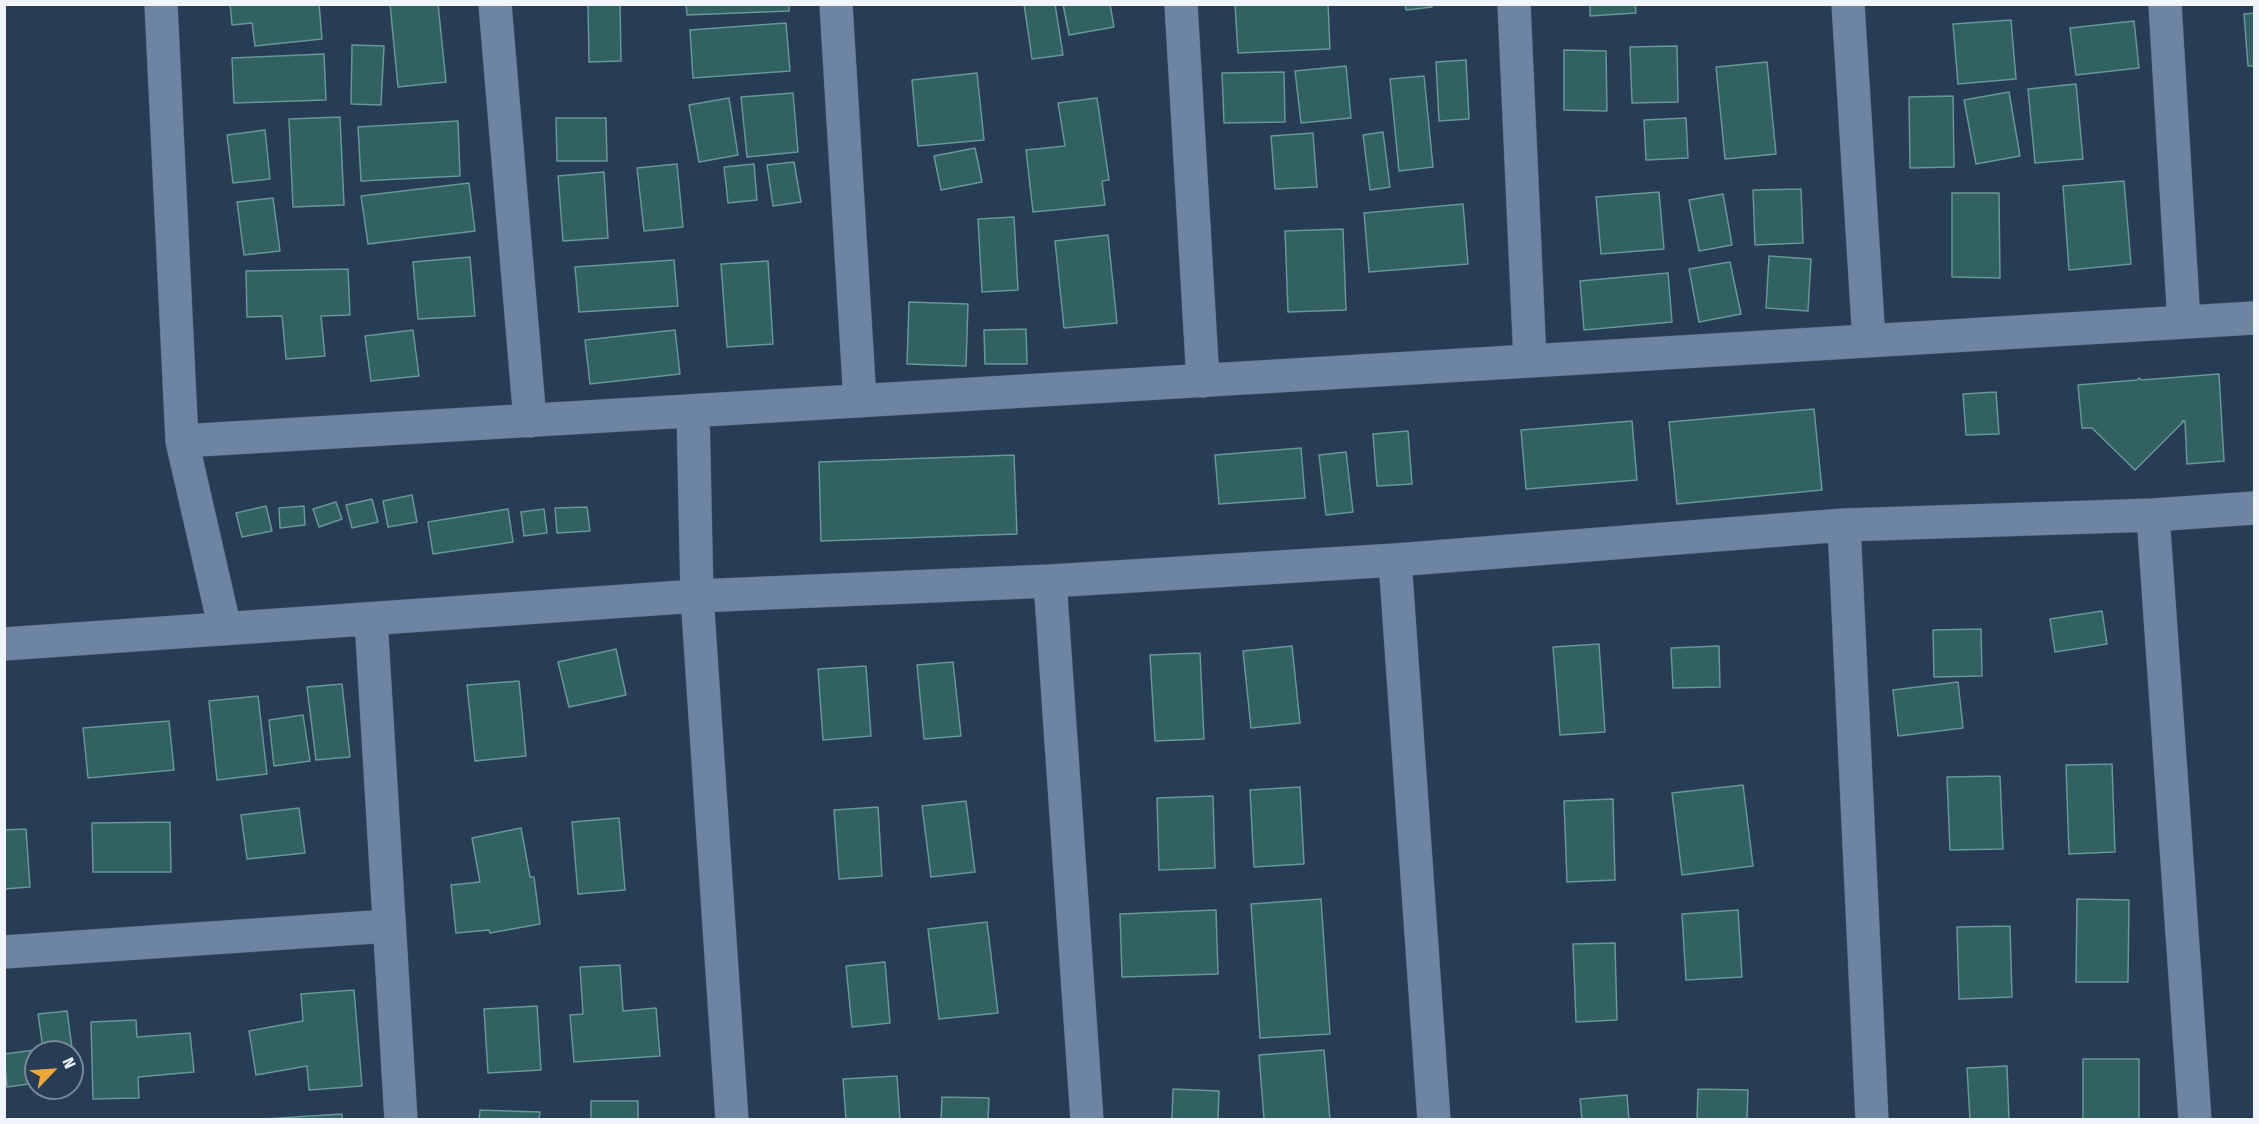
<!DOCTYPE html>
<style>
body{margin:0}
#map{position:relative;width:2259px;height:1124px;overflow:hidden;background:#273c55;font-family:"Fira Sans Condensed",sans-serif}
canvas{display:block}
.frame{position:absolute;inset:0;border:6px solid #f0f5fc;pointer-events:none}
.north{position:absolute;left:24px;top:1040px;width:60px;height:60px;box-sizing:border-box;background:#273c55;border:2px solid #778698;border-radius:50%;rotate:65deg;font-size:16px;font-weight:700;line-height:24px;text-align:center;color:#f0f5fc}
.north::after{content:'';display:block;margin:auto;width:21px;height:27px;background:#eda83b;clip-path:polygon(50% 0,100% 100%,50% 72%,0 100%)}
</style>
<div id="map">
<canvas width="2259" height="1124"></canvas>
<div class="frame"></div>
<div class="north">N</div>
</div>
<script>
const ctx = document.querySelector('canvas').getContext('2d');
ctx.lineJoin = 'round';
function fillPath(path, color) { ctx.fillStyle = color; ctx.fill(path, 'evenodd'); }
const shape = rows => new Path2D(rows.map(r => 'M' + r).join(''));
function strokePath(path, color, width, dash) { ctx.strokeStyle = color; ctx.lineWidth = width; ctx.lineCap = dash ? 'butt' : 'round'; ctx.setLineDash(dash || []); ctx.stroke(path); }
const building = shape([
 [230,4,319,4,322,39,255,46,252,23,232,25,230,4],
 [390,4,438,4,446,82,398,87,390,4],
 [588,4,620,4,621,61,589,62,588,4],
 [686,4,789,4,789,11,687,15,686,4],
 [1024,4,1055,4,1063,55,1032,59,1024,4],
 [1063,4,1110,4,1114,27,1069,35,1063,4],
 [1235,4,1328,4,1330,49,1238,53,1235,4],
 [1405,4,1432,4,1432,7,1406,10,1405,4],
 [1590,4,1635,4,1636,13,1590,16,1590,4],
 [2254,13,2254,66,2248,66,2244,14,2254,13],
 [2011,20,2016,79,1958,84,1953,24,2011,20],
 [2134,21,2139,68,2076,75,2070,28,2134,21],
 [786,23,790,71,693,78,690,30,786,23],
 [352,45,384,46,381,105,351,104,352,45],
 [1677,46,1678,102,1632,103,1630,47,1677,46],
 [1564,50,1606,51,1607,111,1564,110,1564,50],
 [324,54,326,100,234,103,232,58,324,54],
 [1466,60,1469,119,1439,121,1436,62,1466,60],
 [1767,62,1776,154,1725,159,1716,67,1767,62],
 [1346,66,1351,118,1301,123,1295,71,1346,66],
 [1284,72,1285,122,1224,123,1222,73,1284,72],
 [977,73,984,140,918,146,912,80,977,73],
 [1424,76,1433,167,1399,171,1390,79,1424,76],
 [2076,84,2083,159,2035,163,2028,89,2076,84],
 [2009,92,2020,156,1976,164,1964,100,2009,92],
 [793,93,798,152,747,157,741,97,793,93],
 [1953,96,1954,167,1910,168,1909,97,1953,96],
 [729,98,738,155,699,162,689,105,729,98],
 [1097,98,1109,180,1102,181,1105,205,1033,212,1026,150,1065,146,1058,103,1097,98],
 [340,117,344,205,293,207,289,119,340,117],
 [556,118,606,118,607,161,557,161,556,118],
 [1686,118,1688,158,1646,160,1644,120,1686,118],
 [458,121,460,176,361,181,358,127,458,121],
 [265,130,270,179,233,183,227,135,265,130],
 [1383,132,1390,187,1370,190,1363,135,1383,132],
 [1313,133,1317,187,1275,189,1271,136,1313,133],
 [975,148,982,182,941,190,934,156,975,148],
 [794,162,801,202,773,206,767,165,794,162],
 [677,164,683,227,644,231,637,168,677,164],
 [754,164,757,200,728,203,724,167,754,164],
 [604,172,608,238,563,241,558,176,604,172],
 [2124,181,2131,264,2069,270,2063,186,2124,181],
 [469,183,475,231,368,244,361,196,469,183],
 [1801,189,1803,243,1755,245,1753,190,1801,189],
 [1659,192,1664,249,1601,254,1596,197,1659,192],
 [1952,193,1999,193,2000,278,1952,277,1952,193],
 [1723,194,1732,245,1699,251,1689,200,1723,194],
 [273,198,280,251,244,255,237,202,273,198],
 [1463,204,1468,264,1369,272,1364,213,1463,204],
 [1014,217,1018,290,982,292,978,219,1014,217],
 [1343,229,1346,310,1288,312,1285,231,1343,229],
 [1108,235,1117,323,1064,328,1055,241,1108,235],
 [1769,256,1811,259,1808,311,1766,308,1769,256],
 [470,257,475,316,418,319,413,262,470,257],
 [674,260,678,306,579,312,575,267,674,260],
 [768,261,773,344,727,347,721,264,768,261],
 [1730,262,1741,314,1699,322,1689,269,1730,262],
 [348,269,350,315,321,316,325,356,286,359,282,316,247,317,246,271,348,269],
 [1668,273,1672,322,1584,330,1580,281,1668,273],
 [909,302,968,304,966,366,907,364,909,302],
 [1026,329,1027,364,985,364,984,330,1026,329],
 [413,330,419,376,371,381,365,336,413,330],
 [675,330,680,374,590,384,585,340,675,330],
 [2219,374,2224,461,2187,464,2185,421,2182,421,2183,422,2135,470,2092,428,2082,428,2078,385,2137,380,2139,378,2141,380,2219,374],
 [1996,392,1999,434,1966,435,1963,394,1996,392],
 [1814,409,1822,490,1677,504,1669,422,1814,409],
 [1632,421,1637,480,1526,489,1521,430,1632,421],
 [1408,431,1412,484,1377,486,1373,434,1408,431],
 [1301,448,1305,498,1219,504,1215,455,1301,448],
 [1346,452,1353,512,1326,515,1319,455,1346,452],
 [1014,455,1017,534,821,541,819,462,1014,455],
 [412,495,417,522,388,527,383,501,412,495],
 [372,499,378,522,352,528,346,505,372,499],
 [336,502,342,519,319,527,313,509,336,502],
 [266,506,272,531,242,537,236,513,266,506],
 [304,506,305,525,280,528,279,508,304,506],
 [587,507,590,531,557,533,555,508,587,507],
 [508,509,513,542,433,554,428,522,508,509],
 [544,509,547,533,524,536,521,512,544,509],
 [2102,611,2107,644,2055,652,2050,619,2102,611],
 [1981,629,1982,676,1934,677,1933,630,1981,629],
 [1599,644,1605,732,1560,735,1553,647,1599,644],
 [1292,646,1300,723,1251,728,1243,651,1292,646],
 [1719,646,1720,687,1673,688,1671,648,1719,646],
 [616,649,626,695,569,707,558,662,616,649],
 [1200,653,1204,739,1155,741,1150,655,1200,653],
 [953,662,961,736,924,739,917,665,953,662],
 [866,666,871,736,823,740,818,669,866,666],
 [519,681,526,756,475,761,467,685,519,681],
 [1958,682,1963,728,1898,736,1893,690,1958,682],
 [342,684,350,757,316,760,307,687,342,684],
 [258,696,267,774,217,780,209,701,258,696],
 [303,715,310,761,274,766,269,720,303,715],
 [169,721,174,770,88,778,83,728,169,721],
 [2112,764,2115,852,2069,854,2066,765,2112,764],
 [2000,776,2003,849,1950,850,1947,777,2000,776],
 [1743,785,1753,866,1682,875,1672,793,1743,785],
 [1300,787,1304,864,1254,867,1250,790,1300,787],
 [1213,796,1215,868,1159,870,1157,798,1213,796],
 [1613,799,1615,880,1567,882,1564,801,1613,799],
 [966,801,975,872,931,877,922,806,966,801],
 [878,807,882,876,839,879,834,810,878,807],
 [299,808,305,853,247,859,241,815,299,808],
 [619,818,625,890,578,894,572,822,619,818],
 [170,822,171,872,93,872,92,823,170,822],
 [521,828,530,877,534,877,540,924,490,933,489,930,456,933,451,885,480,882,472,838,521,828],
 [26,829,30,887,4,889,4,830,26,829],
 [1321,899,1330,1034,1260,1038,1251,904,1321,899],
 [2077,899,2129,900,2128,982,2076,982,2077,899],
 [1216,910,1218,974,1122,977,1120,914,1216,910],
 [1738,910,1742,977,1686,980,1682,914,1738,910],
 [987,922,998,1013,939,1019,928,929,987,922],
 [2010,926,2012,997,1959,999,1957,927,2010,926],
 [1615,943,1617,1020,1576,1022,1573,944,1615,943],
 [885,962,890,1023,852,1027,846,966,885,962],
 [620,965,623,1011,656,1008,660,1056,574,1062,570,1015,583,1014,580,967,620,965],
 [354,990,362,1086,309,1090,307,1066,256,1075,249,1031,303,1021,301,994,354,990],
 [537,1006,541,1070,488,1073,484,1009,537,1006],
 [67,1011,76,1077,72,1078,72,1052,36,1052,36,1083,7,1087,4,1054,43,1049,38,1014,67,1011],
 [136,1020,137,1037,190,1033,194,1072,138,1077,139,1098,93,1099,91,1022,136,1020],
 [1324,1050,1330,1120,1264,1120,1259,1055,1324,1050],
 [2083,1059,2139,1059,2139,1120,2083,1120,2083,1059],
 [2007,1066,2009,1120,1970,1120,1967,1068,2007,1066],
 [897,1076,900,1120,846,1120,843,1079,897,1076],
 [1173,1089,1219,1091,1218,1120,1172,1120,1173,1089],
 [1698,1089,1748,1090,1747,1120,1697,1120,1698,1089],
 [1627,1095,1629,1120,1582,1120,1580,1099,1627,1095],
 [942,1097,989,1098,988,1120,941,1120,942,1097],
 [591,1101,638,1101,638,1120,591,1120,591,1101],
 [480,1110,540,1112,539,1120,479,1120,480,1110],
 [342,1114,342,1120,264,1119,342,1114]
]);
const street = shape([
 [161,4,182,441,225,629],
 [495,4,530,421],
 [836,4,860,401],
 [1181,4,1203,381],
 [1514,4,1530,361],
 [1848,4,1869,341],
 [2165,4,2184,322],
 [693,411,697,596,732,1120],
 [182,441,2254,318],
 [2153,515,2195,1120],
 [1844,525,1872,1120],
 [1395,560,1434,1120],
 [1050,581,1087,1120],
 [371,619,401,1120],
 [4,644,697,596,1050,581,1395,560,1844,525,2153,515,2254,508],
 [4,952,389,926]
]);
fillPath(building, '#326161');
strokePath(building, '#679796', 1.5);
strokePath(street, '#4a596c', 34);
strokePath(street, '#6d84a2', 33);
</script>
